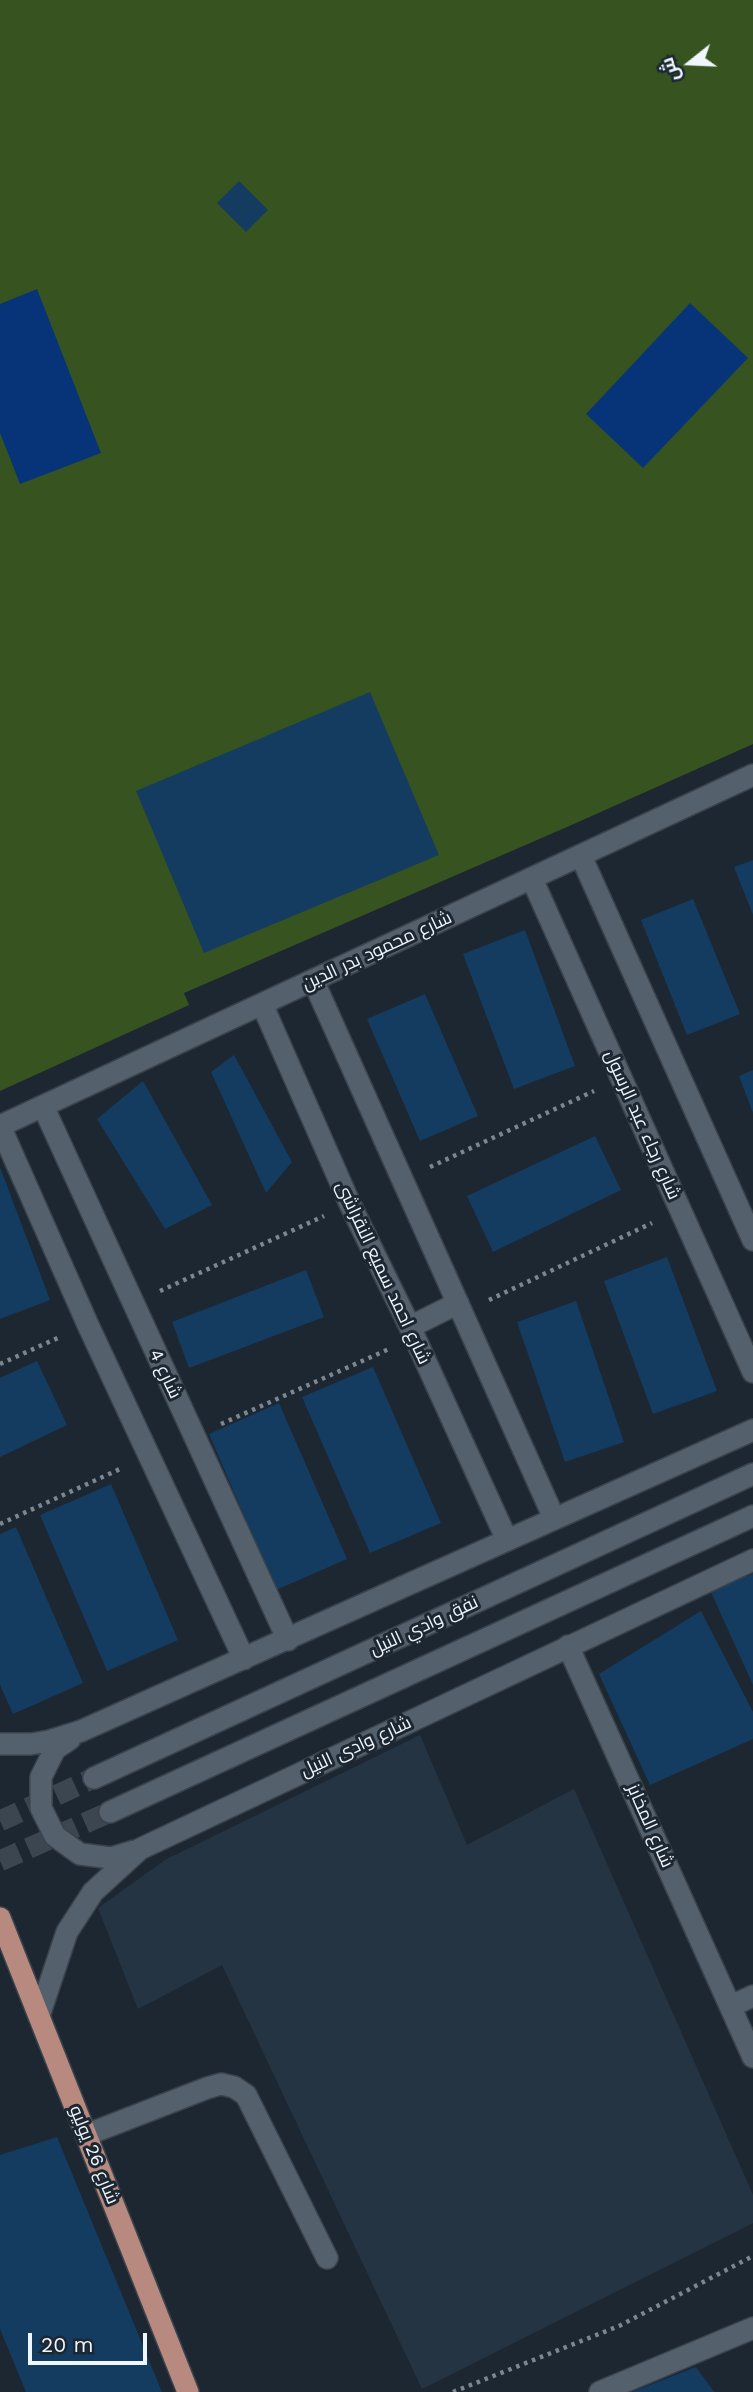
<!DOCTYPE html>
<meta charset="utf-8">
<style>
body{margin:0}
#map{position:relative;width:753px;height:2392px;overflow:hidden;background:#1d2732;font-family:"Work Sans",Cairo,sans-serif}
canvas{display:block}
.north{position:absolute;left:655px;top:28px;width:70px;height:70px;-webkit-text-stroke:5px #1d2732;paint-order:stroke;rotate:252deg;font-size:19px;font-weight:700;line-height:28px;text-align:center;color:#eff6fd}
.north::after{content:'';display:block;margin:auto;width:24px;height:32px;background:#eff6fd;clip-path:polygon(50% 0,100% 100%,50% 72%,0 100%)}
.scale{position:absolute;left:28px;top:2333px;width:119px;height:32px;box-sizing:border-box;border:4px solid #eff6fd;border-top:0;padding-left:9px;font-size:21px;line-height:24px;white-space:nowrap;color:#eff6fd;-webkit-text-stroke:5px #1d2732;paint-order:stroke}
</style>
<div id="map">
<canvas width="753" height="2392"></canvas>
<div class="north">ش</div>
<div class="scale">20 m</div>
</div>
<script>
const ctx = document.querySelector('canvas').getContext('2d');
ctx.lineJoin = 'round';
function fillPath(path, color) { ctx.fillStyle = color; ctx.fill(path, 'evenodd'); }
const shape = rows => new Path2D(rows.map(r => 'M' + r).join(''));
function strokePath(path, color, width, dash) { ctx.strokeStyle = color; ctx.lineWidth = width; ctx.lineCap = dash ? 'butt' : 'round'; ctx.setLineDash(dash || []); ctx.stroke(path); }
function drawText(font, color, halo, rows, align = 'center') {
  ctx.font = font + ' "Work Sans",Cairo,sans-serif'; ctx.lineWidth = 6; ctx.setLineDash([]); ctx.textBaseline = 'middle'; ctx.strokeStyle = halo; ctx.fillStyle = color; for (const [text, x, y, turn = 0] of rows) {
    ctx.save(); ctx.translate(x, y); ctx.rotate((+turn || 0) * Math.PI / 180); ctx.textAlign = isNaN(turn) ? turn : align; if (halo) ctx.strokeText(text, 0, 0); ctx.fillText(text, 0, 0); ctx.restore();
  }
}
const built = shape([
 [420,1735,467,1845,574,1789,753,2195,753,2223,422,2389,222,1965,138,2009,98,1908,165,1860]
]);
const green = shape([
 [0,0,753,0,753,744,567,827,184,993,189,1005,0,1091]
]);
const water = shape([
 [37,289,101,453,20,484,0,433,0,304],
 [690,303,748,358,643,468,586,414]
]);
const building = shape([
 [239,181,268,210,246,232,217,203],
 [370,692,439,855,204,953,136,791],
 [753,860,753,915,734,867],
 [693,899,740,1014,687,1035,641,920],
 [525,930,575,1066,514,1089,463,954],
 [425,994,478,1116,420,1141,367,1019],
 [234,1055,292,1162,266,1193,211,1072],
 [753,1070,753,1113,739,1076],
 [143,1081,212,1205,165,1229,97,1119],
 [595,1136,621,1190,493,1252,467,1196],
 [0,1167,50,1300,0,1319],
 [667,1257,717,1391,653,1414,604,1281],
 [306,1270,324,1317,189,1368,172,1322],
 [576,1301,624,1442,565,1462,517,1322],
 [37,1361,67,1425,0,1457,0,1378],
 [373,1367,441,1523,370,1553,302,1397],
 [279,1403,347,1559,276,1590,209,1434],
 [111,1484,178,1640,107,1671,40,1515],
 [16,1527,83,1683,13,1714,0,1685,0,1534],
 [753,1574,753,1685,710,1590],
 [701,1611,753,1712,753,1739,650,1785,599,1674],
 [57,2137,162,2392,26,2392,0,2329,0,2155],
 [696,2367,714,2392,632,2392]
]);
const minorTunnel = shape([
 [0,1821,94,1778],
 [0,1861,110,1812]
]);
const path = shape([
 [430,1167,594,1091],
 [160,1291,324,1216],
 [489,1300,652,1223],
 [0,1364,60,1337],
 [221,1424,389,1349],
 [0,1524,120,1469],
 [453,2392,619,2326,753,2256]
]);
const minor = shape([
 [581,856,753,1240],
 [532,879,753,1372],
 [313,980,554,1518],
 [262,1004,350,1204,410,1327,507,1540],
 [43,1106,288,1640],
 [0,1126,753,775],
 [0,1126,88,1325,244,1659],
 [410,1327,458,1303],
 [568,1646,753,2057],
 [70,1739,55,1749,41,1777,41,1808,55,1836,80,1854,111,1858,134,1851],
 [0,1744,31,1744,49,1741,81,1731,753,1430],
 [94,1778,753,1474],
 [110,1812,753,1516],
 [731,2006,753,1996],
 [39,2016,67,1932,93,1892,140,1849,753,1560],
 [86,2135,207,2088,221,2084,234,2087,246,2095,327,2258],
 [600,2392,753,2328]
]);
const major = shape([
 [0,1918,188,2392]
]);
const streetNames = [
 ["شارع محمود بدر الدين",377,951,-25],
 ["شارع رجاء عبد الرسول",642,1125,66],
 ["شارع احمد سميع النقراشى",383,1273,65],
 ["شارع 4",165,1374,65],
 ["نفق وادي النيل",424,1626,-25],
 ["شارع وادى النيل",356,1747,-25],
 ["شارع المخابز",650,1826,66],
 ["شارع 26 يوليو",94,2155,68]
];
fillPath(built, '#253443');
fillPath(green, '#375420');
fillPath(water, '#073479');
fillPath(building, '#133c60');
strokePath(minorTunnel, '#3c4650', 21, [21, 10]);
strokePath(minor, '#3a434b', 24);
strokePath(major, '#3a434b', 24);
strokePath(path, '#7e8690', 4.5, [3.5, 5]);
strokePath(minor, '#54606c', 21);
strokePath(major, '#b7897f', 21);
drawText('18px', '#eff6fd', '#1d2732', streetNames);
</script>
